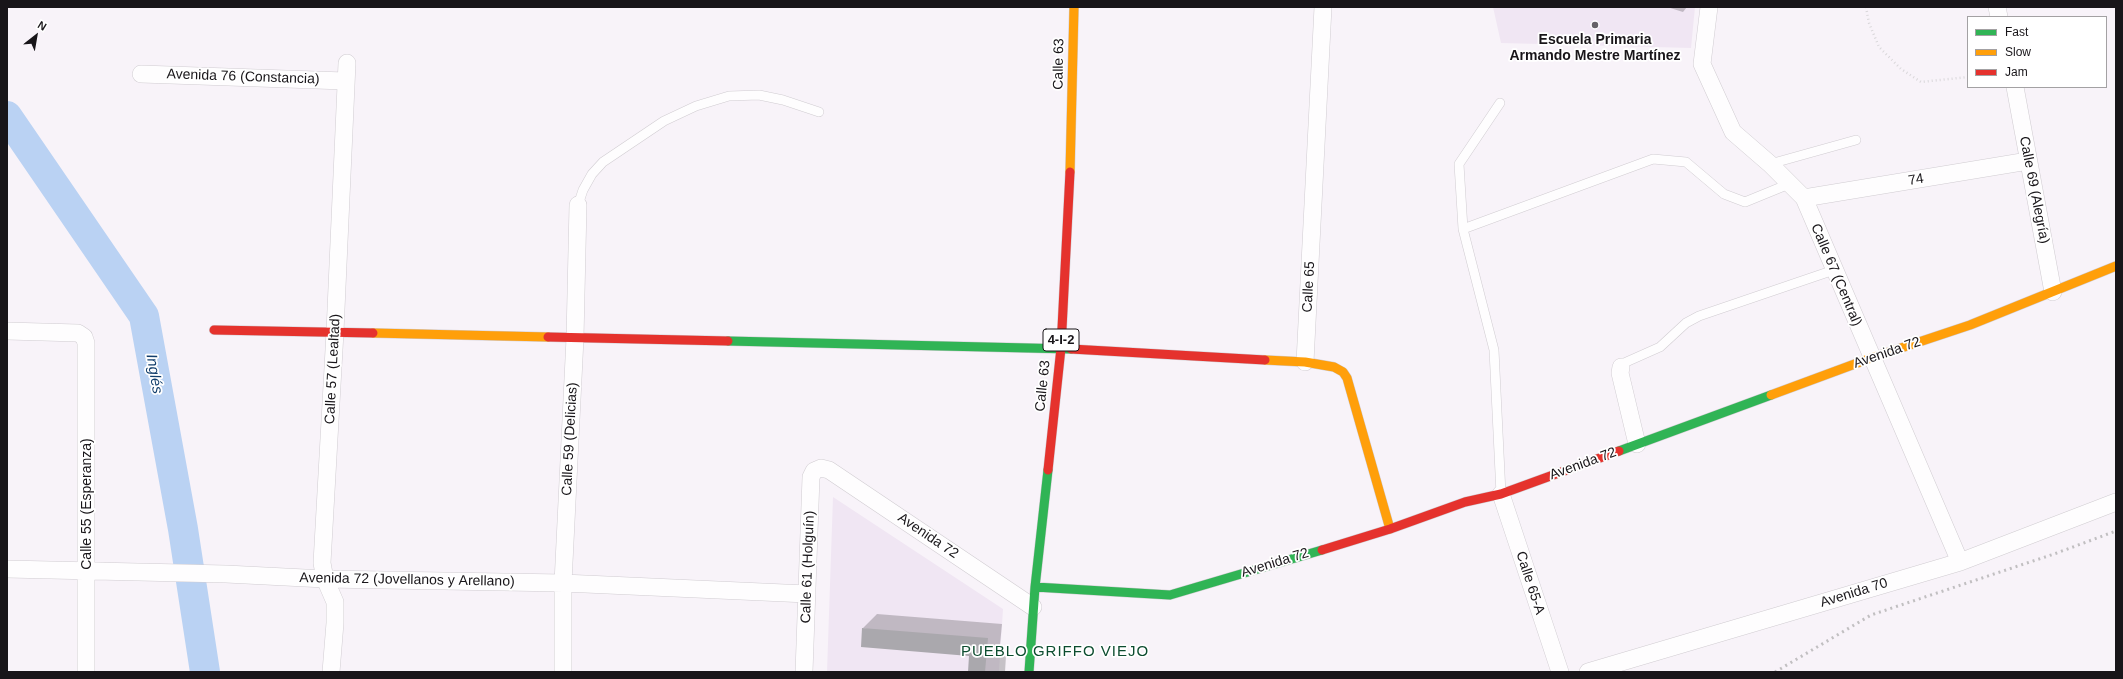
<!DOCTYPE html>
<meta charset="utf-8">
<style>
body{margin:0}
#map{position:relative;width:2123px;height:679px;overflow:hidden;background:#f8f3f9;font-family:Arial,sans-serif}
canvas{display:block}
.frame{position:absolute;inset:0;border:8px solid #181519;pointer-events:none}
.legend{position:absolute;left:1967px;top:16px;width:140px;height:72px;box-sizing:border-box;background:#fff;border:1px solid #a3a1a3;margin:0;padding:5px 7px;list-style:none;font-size:12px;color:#181519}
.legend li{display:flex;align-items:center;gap:8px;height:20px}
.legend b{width:20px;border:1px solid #a3a1a3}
.north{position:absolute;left:16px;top:16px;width:40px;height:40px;-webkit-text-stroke:3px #fff;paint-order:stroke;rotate:31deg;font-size:11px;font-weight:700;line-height:16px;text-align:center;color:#181519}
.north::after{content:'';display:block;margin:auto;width:14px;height:18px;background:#181519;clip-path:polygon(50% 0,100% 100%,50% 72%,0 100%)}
</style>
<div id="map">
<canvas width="2123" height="679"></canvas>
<div class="frame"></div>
<ul class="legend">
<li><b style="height:5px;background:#30b455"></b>Fast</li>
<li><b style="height:5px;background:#ff9f0a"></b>Slow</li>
<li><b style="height:5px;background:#e5322d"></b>Jam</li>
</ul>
<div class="north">N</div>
</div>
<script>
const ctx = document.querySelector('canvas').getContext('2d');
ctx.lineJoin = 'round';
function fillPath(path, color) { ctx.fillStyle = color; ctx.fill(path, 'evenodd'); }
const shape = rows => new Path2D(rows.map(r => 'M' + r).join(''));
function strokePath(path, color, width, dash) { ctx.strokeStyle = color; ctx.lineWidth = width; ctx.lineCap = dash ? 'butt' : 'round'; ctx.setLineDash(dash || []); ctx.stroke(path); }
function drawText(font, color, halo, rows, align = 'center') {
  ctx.font = font + ' Arial,sans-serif'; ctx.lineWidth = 3.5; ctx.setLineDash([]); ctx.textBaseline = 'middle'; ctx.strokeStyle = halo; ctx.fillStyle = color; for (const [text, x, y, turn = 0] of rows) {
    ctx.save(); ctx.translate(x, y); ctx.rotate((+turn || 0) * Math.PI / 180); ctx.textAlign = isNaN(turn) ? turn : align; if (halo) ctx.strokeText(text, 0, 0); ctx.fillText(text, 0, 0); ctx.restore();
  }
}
const built = shape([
 [1493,7,1695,7,1691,48,1501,43],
 [833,497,1003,609,999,672,827,672]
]);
const shadow = shape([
 [1667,7,1687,7,1683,12],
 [877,614,1002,624,999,655,1006,656,1005,672,969,672,970,655,863,628]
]);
const river = shape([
 [7,116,144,316,183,529,205,672]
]);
const building = shape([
 [862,628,988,638,985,672,968,672,969,656,861,647]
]);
const path = shape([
 [1866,7,1869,23,1879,47,1901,69,1921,82,1968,77]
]);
const lane = shape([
 [1500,103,1459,164,1463,229,1494,350,1501,494],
 [1770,164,1856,140],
 [578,205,583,190,592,174,603,162,664,121,696,106,729,96,759,95,783,100,819,112],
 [1463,229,1653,159,1686,162,1724,194,1745,202,1789,184],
 [1621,367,1624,363,1660,347,1686,323,1699,316,1834,270]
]);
const street = shape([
 [1709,7,1702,64,1733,132,1770,164,1804,198,1960,562],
 [1997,7,1999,17],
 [141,74,345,81],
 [2015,87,2053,292],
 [1804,198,2028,161],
 [7,331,78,333,84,337,86,343,86,672],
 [1305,362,1323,7],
 [1621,367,1620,373,1637,444],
 [1501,494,1560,672],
 [7,569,226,574,325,579,563,583,807,594],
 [331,672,335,623,335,602,325,579,322,563,335,332,347,63],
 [563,672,563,583,575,338,578,205],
 [804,672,811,477,814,471,821,468,829,470,1033,607],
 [1588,672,1960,562,2116,502]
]);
const fast = shape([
 [728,341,1071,349],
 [1619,451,1771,395],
 [1035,587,1170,595,1322,550],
 [1029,672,1035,587,1048,470]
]);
const slow = shape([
 [1070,172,1074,7],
 [373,333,548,337],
 [1265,360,1305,362,1334,367,1343,372,1347,378,1390,529],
 [1771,395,1871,358,1970,325,2116,266]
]);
const jam = shape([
 [214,330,373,333],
 [548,337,728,341],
 [1071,349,1265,360],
 [1048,470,1061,348,1070,172],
 [1322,550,1390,529,1465,502,1501,494,1619,451]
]);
const rail = shape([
 [1775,672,1871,615,2054,554,2116,531]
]);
const markers = [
 [1595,25,4,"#666367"]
];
const shields = [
 [1061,340,36]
];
const shieldNames = [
 ["4-I-2",1061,340]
];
const poiNames = [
 ["Escuela Primaria",1595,40],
 ["Armando Mestre Martínez",1595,56]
];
const streetNames = [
 ["Calle 63",1059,64,-89],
 ["Avenida 76 (Constancia)",243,77,2],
 ["74",1916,180,-9],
 ["Calle 69 (Alegría)",2034,190,79],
 ["Calle 67 (Central)",1836,275,67],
 ["Calle 65",1309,287,-87],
 ["Avenida 72",1887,353,-19],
 ["Calle 57 (Lealtad)",333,369,-87],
 ["Calle 63",1043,386,-84],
 ["Calle 59 (Delicias)",570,439,-87],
 ["Avenida 72",1583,464,-20],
 ["Calle 55 (Esperanza)",87,504,-90],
 ["Avenida 72",928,536,34],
 ["Avenida 72",1275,563,-17],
 ["Calle 61 (Holguín)",808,567,-88],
 ["Avenida 72 (Jovellanos y Arellano)",407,580,1],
 ["Calle 65-A",1530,583,72],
 ["Avenida 70",1854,593,-17]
];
const waterNames = [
 ["Inglés",154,374,80]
];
const neighbourhoodNames = [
 ["PUEBLO GRIFFO VIEJO",1055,652]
];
fillPath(built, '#f0e6f3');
fillPath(shadow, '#0003');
strokePath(river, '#bad2f3', 30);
fillPath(building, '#aaa8ad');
strokePath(lane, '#d0ccd1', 10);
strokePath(street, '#d0ccd1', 18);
strokePath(fast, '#d0ccd1', 10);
strokePath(slow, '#d0ccd1', 10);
strokePath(jam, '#d0ccd1', 10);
strokePath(path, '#d9d7da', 2.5, [1, 3]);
strokePath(lane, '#fefdfe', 9);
strokePath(street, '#fefdfe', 17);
strokePath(fast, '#30b455', 9);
strokePath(slow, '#ff9f0a', 9);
strokePath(jam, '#e5322d', 9);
strokePath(rail, '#c1bfc1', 3, [2, 4]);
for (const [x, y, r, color] of markers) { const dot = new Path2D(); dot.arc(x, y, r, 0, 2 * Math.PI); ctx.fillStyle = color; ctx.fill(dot); strokePath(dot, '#fff', 1.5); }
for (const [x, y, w] of shields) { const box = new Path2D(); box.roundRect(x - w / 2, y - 11, w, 22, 3); ctx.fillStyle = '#fff'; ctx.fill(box); strokePath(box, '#181519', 1); }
drawText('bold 13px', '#181519', null, shieldNames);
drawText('bold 14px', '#181519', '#fff', poiNames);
drawText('14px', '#181519', '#fff', streetNames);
drawText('italic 15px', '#123e6c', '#fff', waterNames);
ctx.letterSpacing = '1px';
drawText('15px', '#0c4c2f', '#fff', neighbourhoodNames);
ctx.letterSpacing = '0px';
</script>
